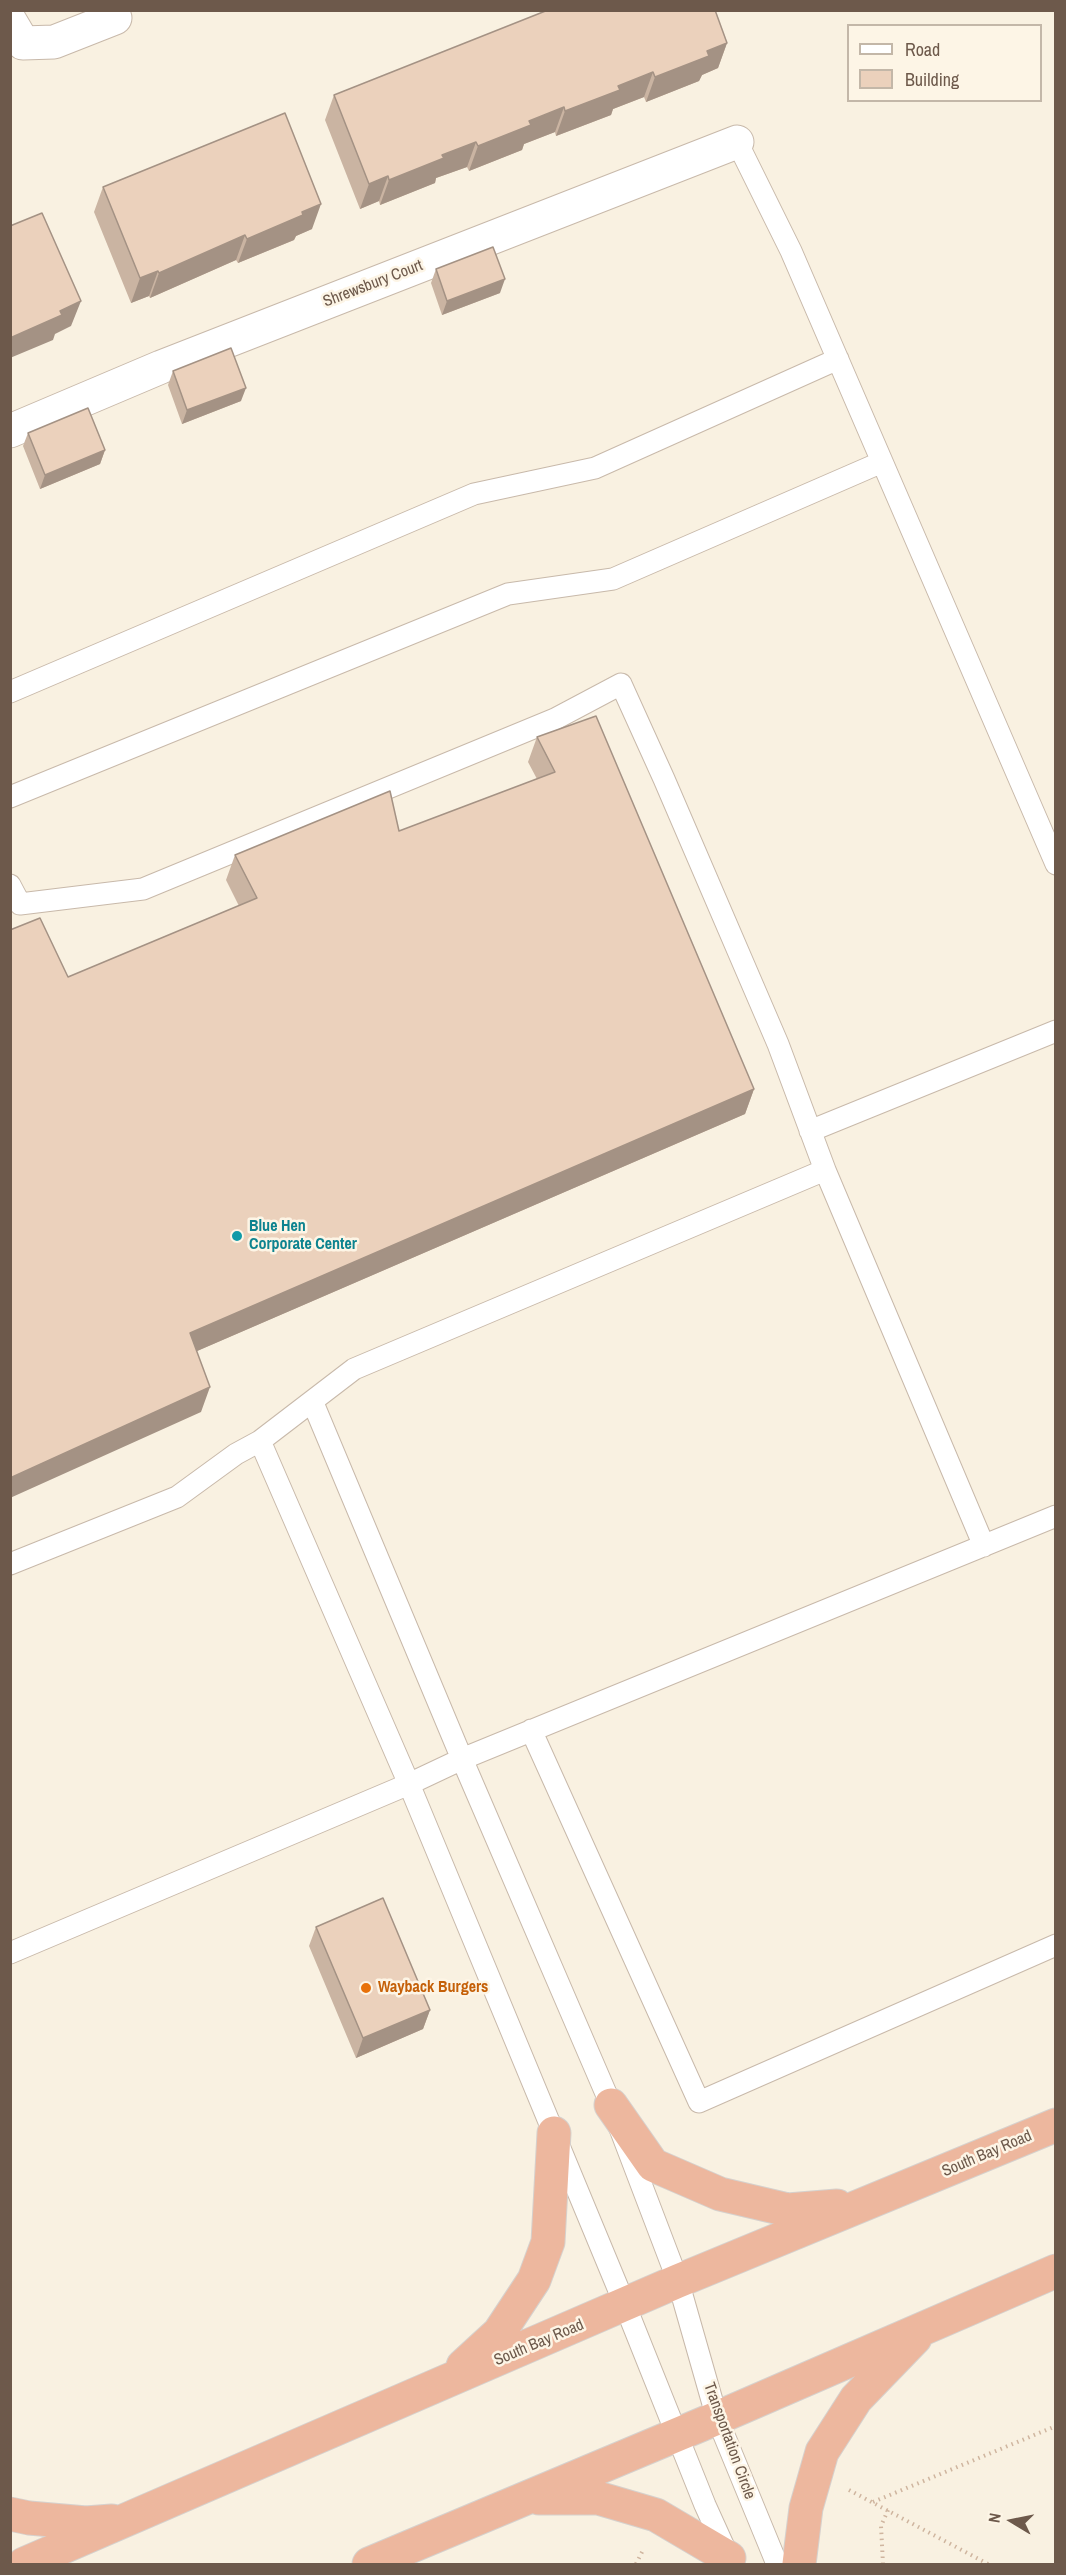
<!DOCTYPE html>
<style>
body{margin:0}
#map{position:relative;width:1066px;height:2575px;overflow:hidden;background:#f9f1e1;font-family:"Archivo Narrow",sans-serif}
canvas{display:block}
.frame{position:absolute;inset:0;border:12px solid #6d594b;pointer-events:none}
.legend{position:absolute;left:847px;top:24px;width:195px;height:78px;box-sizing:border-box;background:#fdf5e6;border:2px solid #c3b7a8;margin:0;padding:8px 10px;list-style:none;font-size:18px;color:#6d594b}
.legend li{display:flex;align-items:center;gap:12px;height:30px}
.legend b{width:30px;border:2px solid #c3b7a8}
.north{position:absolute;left:982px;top:2491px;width:60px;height:60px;-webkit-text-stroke:4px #fdf5e6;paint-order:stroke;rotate:280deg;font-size:16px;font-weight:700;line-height:24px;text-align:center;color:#6d594b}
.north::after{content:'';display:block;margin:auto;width:21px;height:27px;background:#6d594b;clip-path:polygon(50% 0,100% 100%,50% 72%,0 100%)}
</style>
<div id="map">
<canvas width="1066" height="2575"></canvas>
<div class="frame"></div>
<ul class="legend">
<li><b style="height:8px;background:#fff"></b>Road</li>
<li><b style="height:16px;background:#ebd1bc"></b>Building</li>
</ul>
<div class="north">N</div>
</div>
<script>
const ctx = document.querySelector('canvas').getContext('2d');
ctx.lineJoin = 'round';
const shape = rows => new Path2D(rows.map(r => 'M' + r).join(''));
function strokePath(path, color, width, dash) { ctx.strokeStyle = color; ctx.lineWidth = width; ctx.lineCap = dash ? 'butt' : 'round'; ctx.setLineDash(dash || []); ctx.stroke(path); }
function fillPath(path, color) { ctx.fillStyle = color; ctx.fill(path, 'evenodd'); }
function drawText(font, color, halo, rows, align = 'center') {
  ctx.font = font + ' "Archivo Narrow",sans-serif'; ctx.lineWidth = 5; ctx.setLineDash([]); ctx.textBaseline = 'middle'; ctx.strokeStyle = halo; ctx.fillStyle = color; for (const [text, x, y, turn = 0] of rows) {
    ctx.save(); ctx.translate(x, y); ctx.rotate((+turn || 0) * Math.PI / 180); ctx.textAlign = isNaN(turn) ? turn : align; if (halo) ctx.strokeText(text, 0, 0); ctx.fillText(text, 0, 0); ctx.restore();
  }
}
const path = shape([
 [849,2490,988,2564],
 [873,2502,1056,2426],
 [636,2564,643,2550],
 [883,2564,881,2526,888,2510]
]);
const lane = shape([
 [737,142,791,251,1056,864],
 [10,692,474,494,595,468,838,359],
 [10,797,508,594,613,579,882,462],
 [10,885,20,904,143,889,555,719,621,684,664,779,778,1044,825,1170],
 [810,1131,1056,1031],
 [313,1403,462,1759,611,2105,678,2281,717,2418,777,2564],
 [260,1441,409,1784,625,2305,705,2505,729,2558],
 [10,1564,177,1497,236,1454,260,1441,354,1369,825,1170,984,1546],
 [531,1730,699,2102,1056,1945],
 [10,1953,409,1784,462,1759,1056,1516]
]);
const street = shape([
 [10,21,23,43,54,42,115,18],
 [10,431,161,367,737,142]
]);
const highway = shape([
 [611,2105,653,2165,720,2194,788,2210,837,2206],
 [463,2366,499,2333,534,2280,548,2242,554,2133],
 [539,2498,598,2498,656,2515,729,2558],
 [10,2514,29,2518,86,2523,112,2521],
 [24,2564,678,2281,1056,2125],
 [369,2564,717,2418,1056,2271],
 [799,2564,806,2508,822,2452,856,2399,915,2338]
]);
const wall = shape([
 [727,43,718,68,702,75,699,81,646,102,644,97,613,109,611,115,556,136,555,132,524,144,522,150,469,171,467,167,436,178,435,183,380,205,379,201,360,209,325,120,334,95],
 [103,187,312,229,296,236,294,240,238,263,236,260,150,298,149,296,131,303,94,212],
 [436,269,500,293,442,315,431,283],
 [173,371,241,401,182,424,168,385],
 [28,433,105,450,100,464,40,489,23,446],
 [537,737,754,1089,745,1114,197,1351,201,1412,68,977,239,906,226,880,235,855,399,831,537,779,528,762],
 [316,1927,430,2010,423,2029,356,2058,309,1946]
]);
const shadedWall = shape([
 [727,43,718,68,702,75,699,81,646,102,655,77,707,51],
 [653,72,644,97,613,109,611,115,556,136,565,111,618,86],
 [564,107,555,132,524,144,522,150,469,171,478,146,529,121],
 [476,142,467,167,436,178,435,183,380,205,389,180,442,155],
 [388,176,379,201,360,209,369,184],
 [321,204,312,229,296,236,294,240,238,263,247,239,302,212],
 [245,235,236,260,150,298,159,273],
 [158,271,149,296,131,303,140,278],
 [505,279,500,293,442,315,447,301],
 [81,301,71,326,55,334,53,340,10,358,10,338,60,311],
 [246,388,241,401,182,424,187,410],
 [105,450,100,464,40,489,45,475],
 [754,1089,745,1114,181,1358,190,1333],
 [210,1387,201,1412,10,1498,10,1478],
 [430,2010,423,2029,356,2058,363,2038]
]);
const building = shape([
 [548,10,715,10,727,43,707,51,709,56,655,77,653,72,618,86,620,90,565,111,564,107,529,121,531,125,478,146,476,142,442,155,444,158,389,180,388,176,369,184,334,95,548,10],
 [285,113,321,204,302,212,303,215,247,239,245,235,159,273,158,271,140,278,103,187,285,113],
 [42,213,81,301,60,311,62,315,10,338,10,226,42,213],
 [493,247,505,279,447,301,436,269,493,247],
 [231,348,246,388,187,410,173,371,231,348],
 [88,408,105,450,45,475,28,433,88,408],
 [596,716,754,1089,190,1333,210,1387,10,1478,10,930,40,918,68,977,257,898,235,855,390,791,399,831,555,772,537,737,596,716],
 [383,1898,430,2010,363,2038,316,1927,383,1898]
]);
const markers = [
 [237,1236,6,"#0f9aa8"],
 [366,1988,6,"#e8710a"]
];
const streetNames = [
 ["Shrewsbury Court",373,284,-21],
 ["South Bay Road",987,2154,-23],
 ["South Bay Road",539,2343,-23],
 ["Transportation Circle",729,2441,70]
];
const cultureNames = [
 ["Blue Hen",249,1227],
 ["Corporate Center",249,1245]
];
const foodNames = [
 ["Wayback Burgers",378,1988]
];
strokePath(lane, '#c8b9aa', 23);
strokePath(street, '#c8b9aa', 35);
strokePath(highway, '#d6d1cd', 35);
strokePath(path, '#cfb59f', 4, [1.5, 4.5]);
strokePath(lane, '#fff', 21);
strokePath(street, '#fff', 33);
strokePath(highway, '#edb79e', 33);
fillPath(wall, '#cab4a2');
fillPath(shadedWall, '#a49284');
fillPath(building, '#ebd1bc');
strokePath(building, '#a49284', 1.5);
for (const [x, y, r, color] of markers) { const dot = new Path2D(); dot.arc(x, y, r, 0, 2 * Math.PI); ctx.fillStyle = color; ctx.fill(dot); strokePath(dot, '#fdf5e6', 2); }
drawText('16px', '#6d594b', '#fdf5e6', streetNames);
drawText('bold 16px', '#0d838f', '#fdf5e6', cultureNames, 'left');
drawText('bold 16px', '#c56008', '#fdf5e6', foodNames, 'left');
</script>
